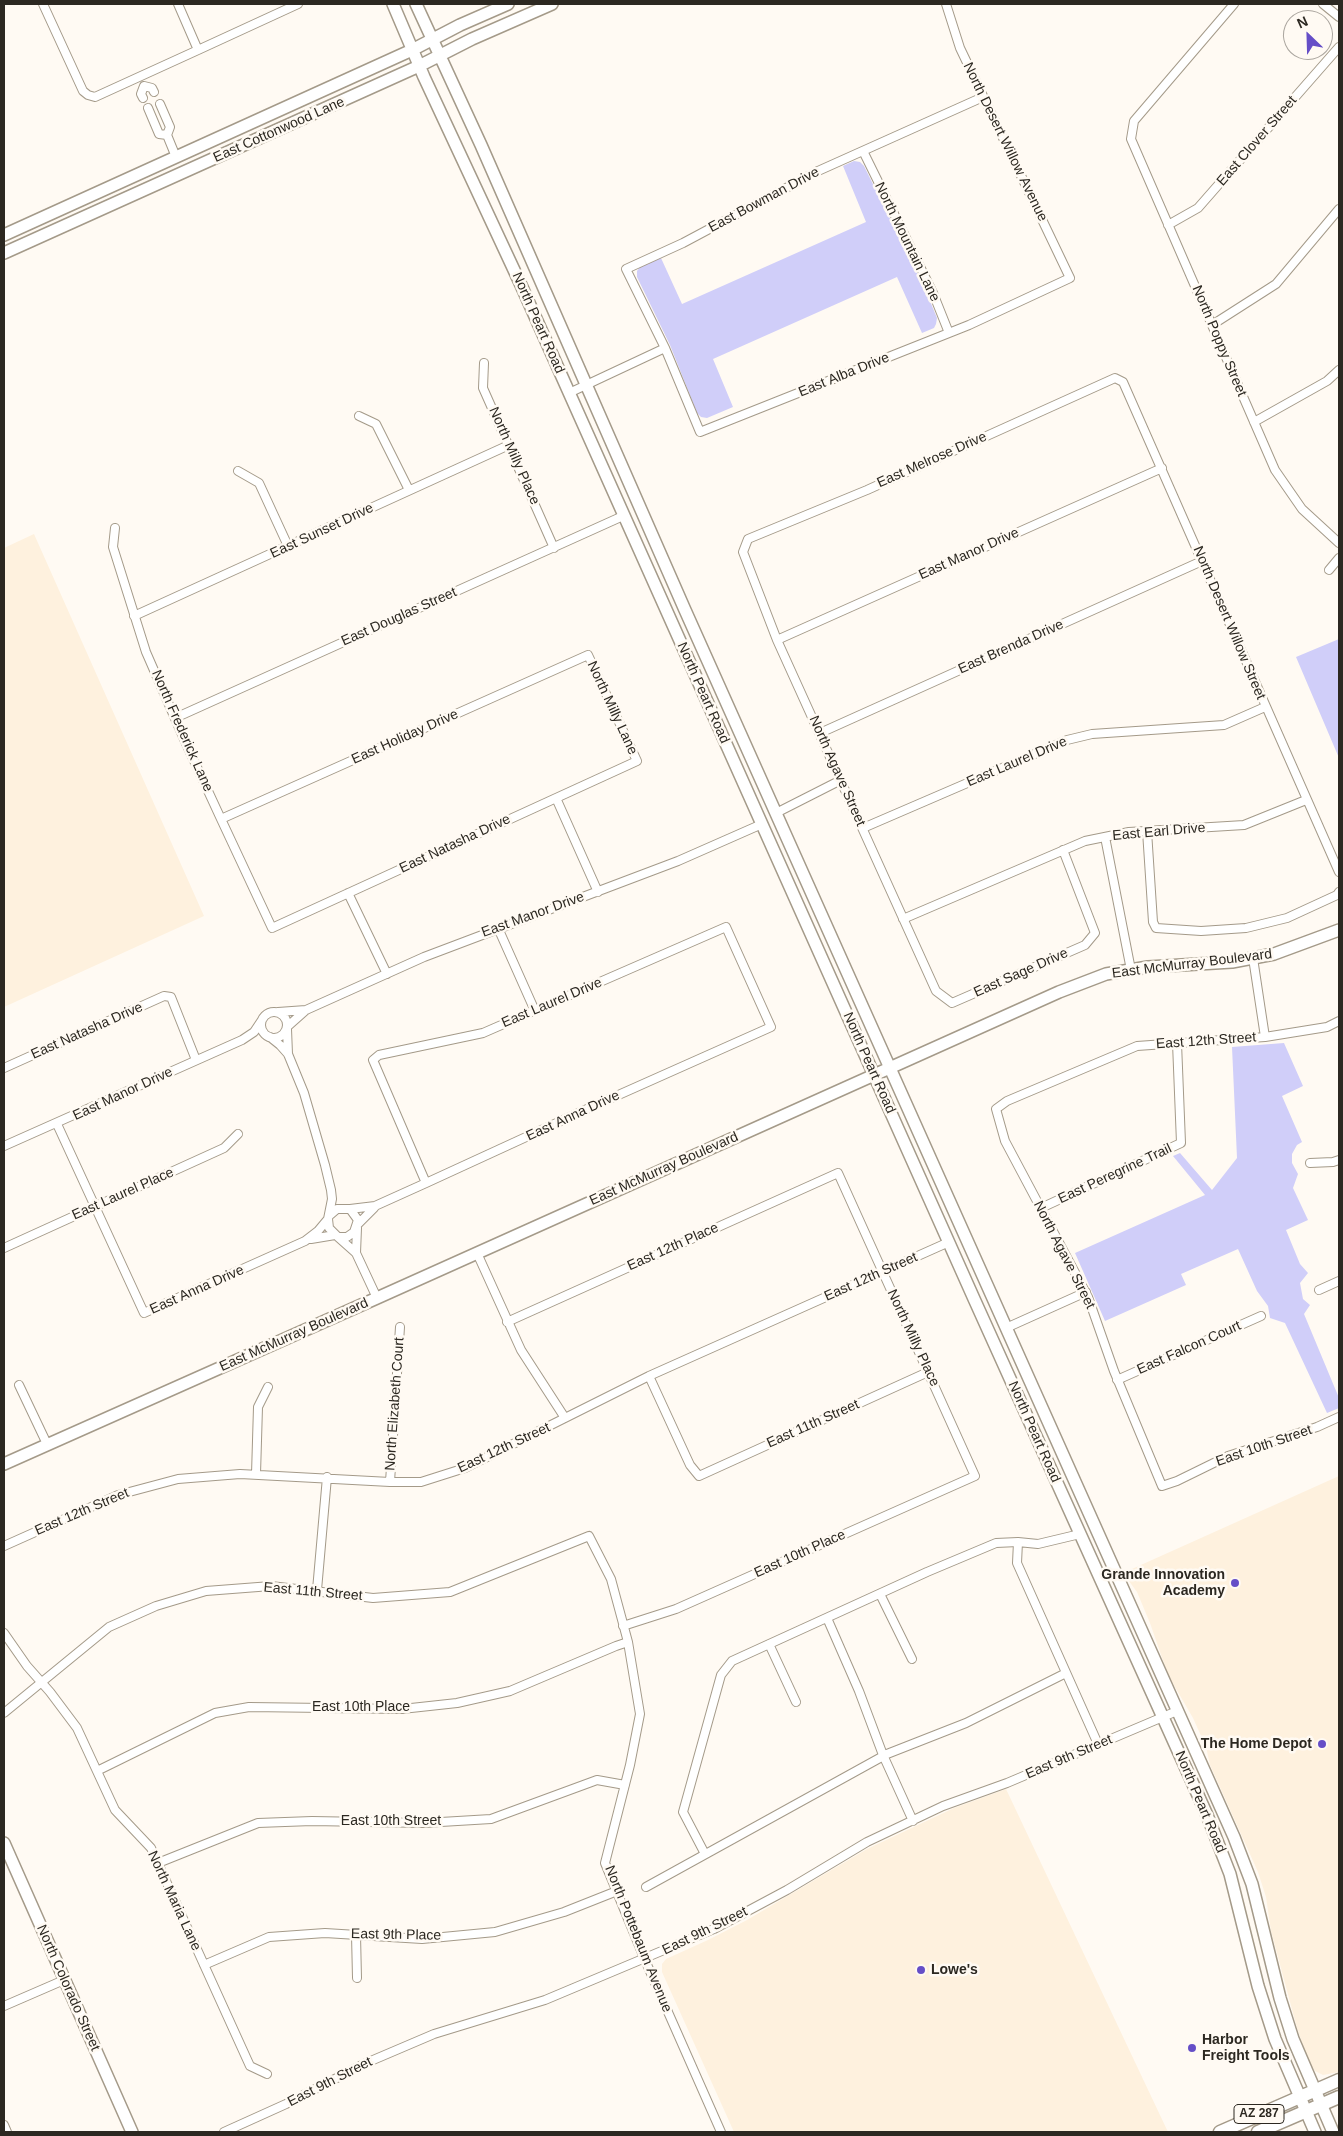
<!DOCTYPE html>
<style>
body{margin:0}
#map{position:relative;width:1343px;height:2136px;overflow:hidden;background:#fffaf3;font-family:Arial,sans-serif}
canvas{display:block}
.frame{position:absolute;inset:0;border:5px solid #2c2821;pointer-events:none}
.north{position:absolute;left:1283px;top:10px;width:50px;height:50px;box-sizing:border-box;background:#fffaf3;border:1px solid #aba69f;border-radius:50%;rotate:336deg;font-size:14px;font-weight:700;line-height:20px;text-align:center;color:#2c2821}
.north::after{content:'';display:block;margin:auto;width:18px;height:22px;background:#654ec7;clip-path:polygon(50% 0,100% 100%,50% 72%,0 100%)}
</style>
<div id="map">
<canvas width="1343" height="2136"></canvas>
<div class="frame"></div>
<div class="north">N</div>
</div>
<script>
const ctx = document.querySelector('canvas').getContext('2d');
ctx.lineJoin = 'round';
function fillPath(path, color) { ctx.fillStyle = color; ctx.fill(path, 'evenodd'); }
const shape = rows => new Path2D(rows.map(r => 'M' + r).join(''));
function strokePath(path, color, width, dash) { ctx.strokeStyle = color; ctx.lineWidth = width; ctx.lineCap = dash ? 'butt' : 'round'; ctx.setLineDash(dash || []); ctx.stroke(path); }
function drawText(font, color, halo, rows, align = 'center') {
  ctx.font = font + ' Arial,sans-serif'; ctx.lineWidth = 5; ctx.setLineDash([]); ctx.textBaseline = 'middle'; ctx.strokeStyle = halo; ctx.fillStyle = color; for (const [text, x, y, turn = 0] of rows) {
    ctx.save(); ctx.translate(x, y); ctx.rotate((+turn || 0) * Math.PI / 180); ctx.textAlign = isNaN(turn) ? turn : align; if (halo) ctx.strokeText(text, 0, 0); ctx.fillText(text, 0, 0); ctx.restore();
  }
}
const built = shape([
 [34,534,204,916,4,1007,4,548],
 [1339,1476,1339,2072,1323,2075,1315,2071,1309,2063,1297,2028,1271,1931,1266,1897,1258,1872,1210,1765,1206,1747,1193,1718,1168,1675,1150,1623,1137,1592,1123,1573],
 [1006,1789,1168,2132,734,2132,662,1972,662,1964,666,1959,708,1940,747,1920,867,1849,954,1808]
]);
const green = shape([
 [854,161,860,162,864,166,925,289,937,318,936,324,934,328,922,333,897,277,713,359,733,407,707,418,701,417,697,413,670,345,637,277,637,271,640,267,661,258,682,304,866,222,843,166],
 [1339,639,1339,758,1296,657],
 [1284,1043,1303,1086,1282,1096,1302,1142,1297,1145,1292,1154,1292,1163,1298,1174,1293,1188,1308,1220,1286,1230,1300,1264,1308,1273,1300,1283,1303,1299,1310,1305,1304,1314,1339,1398,1339,1408,1327,1413,1285,1323,1270,1318,1268,1306,1257,1291,1238,1249,1181,1274,1186,1285,1105,1321,1075,1253,1205,1195,1173,1156,1180,1153,1212,1190,1237,1158,1232,1047]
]);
const street = shape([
 [43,4,83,91,88,95,95,97,198,50,178,4],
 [946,4,960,48,1070,278,969,325,700,432,665,348,626,269,683,243,818,171,983,97],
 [1234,4,1134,121,1131,139,1275,470,1302,509,1339,543],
 [1323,4,1339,17],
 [198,50,298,4],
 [143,98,141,94,144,86,152,88,154,92],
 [148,108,159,134,167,135,170,127,160,104],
 [167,135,176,157],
 [863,151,933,293,949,333],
 [1168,225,1198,208,1339,47],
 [1212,325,1276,284,1339,209],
 [484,363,483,388,554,548],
 [569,393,665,348],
 [359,416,376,424,409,490],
 [1254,422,1327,381,1339,370],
 [238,471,259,483,288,546],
 [115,528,113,547,146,652,184,739,221,819,272,928,637,761,588,655,221,819],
 [1329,570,1339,558],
 [134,616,509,445],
 [777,640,1162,468],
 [175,718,623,516],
 [820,733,1202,561],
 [556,798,598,892],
 [776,813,841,780],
 [863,828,1067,740,1092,734,1224,725,1265,707],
 [1147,831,1153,922,1156,928,1201,931,1246,928,1287,918,1337,895,1339,892],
 [1105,837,1131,970],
 [1063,850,1095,933,1085,945,952,1003,936,991,777,640,743,552,748,539,867,490,1115,378,1123,382,1339,872],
 [348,893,387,974],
 [903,919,1085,841,1129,832,1244,825,1306,800],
 [498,928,535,1011],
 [1253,958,1265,1037],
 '261 1025a13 13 0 1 1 26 0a13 13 0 1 1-26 0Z',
 [278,1012,306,1010],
 [1339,1021,1327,1027,1265,1037,1137,1046,1007,1101,996,1109,1005,1141,1088,1297,1114,1371,1162,1486,1177,1481,1228,1456,1317,1427,1339,1417],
 [288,1026,306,1010,424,957,678,861,762,824],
 [287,1029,288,1054],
 [270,1037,280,1045,288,1054,304,1093,325,1165,331,1190,332,1199,328,1219,329,1228,338,1237,347,1237,354,1232,358,1220,350,1209,337,1209,330,1215],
 [4,1068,164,996,171,997,196,1060],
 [57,1124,144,1313,305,1241,318,1231,328,1219],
 [4,1146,242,1040,254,1032,262,1020],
 [1310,1163,1333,1162,1339,1160],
 [1041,1208,1181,1143,1177,1043],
 [350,1209,375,1206,426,1183,587,1109,771,1027,726,927,483,1033,379,1055,373,1060,426,1183],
 [358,1224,374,1208],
 [338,1237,356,1253,377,1298],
 [311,1239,335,1235],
 [4,1248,224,1148,238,1134],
 [356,1253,357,1228],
 [477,1253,521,1350,565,1418],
 [1319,1290,1339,1281],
 [507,1322,838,1173,975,1476,676,1609,623,1626],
 [1006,1328,1086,1292],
 [649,1376,690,1465,699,1476,928,1372],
 [1117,1380,1261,1316],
 [19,1385,47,1444],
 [256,1474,258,1407,268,1387],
 [390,1482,400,1327],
 [1018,1542,1017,1563,1098,1744],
 [4,1546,118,1495,178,1479,240,1474,390,1482,421,1482,465,1468,649,1376,949,1242],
 [317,1590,327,1477],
 [880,1594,912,1659],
 [827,1618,859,1691,883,1755,913,1821],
 [4,1633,27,1666,50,1692,77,1728,115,1810,151,1848,250,2066,267,2074],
 [769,1644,796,1702],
 [4,1713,109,1627,156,1606,206,1591,271,1586,373,1598,450,1592,589,1536,611,1579,628,1642,640,1714,630,1765,605,1863,645,1960,721,2132],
 [97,1771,215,1713,249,1707,402,1709,457,1703,510,1691,616,1646,628,1642],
 [705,1854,683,1812,721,1675,732,1661,927,1572,996,1543,1018,1542,1038,1544,1080,1534],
 [158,1863,258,1823,312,1821,424,1823,491,1819,597,1780,625,1785],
 [646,1887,887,1754,966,1723,1066,1673],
 [356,1935,357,1978],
 [204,1965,269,1937,325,1933,422,1939,495,1932,564,1912,617,1891],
 [4,2006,64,1980],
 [4,2125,7,2132],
 [224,2132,286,2104,366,2063,434,2034,545,2000,714,1929,787,1890,867,1842,943,1806,1007,1783,1177,1711]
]);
const secondary = shape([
 [393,4,424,77,521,285,975,1301,1207,1815,1230,1874,1258,1986,1275,2039,1315,2132],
 [416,4,481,145,685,610,1234,1837,1252,1884,1280,1998,1293,2039,1333,2132],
 [4,235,412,50,460,25,508,4],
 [4,253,419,66,472,39,552,4],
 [4,1464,377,1298,1059,992,1106,974,1148,967,1232,962,1274,954,1339,930],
 [4,1843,132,2132]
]);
const primary = shape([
 [1220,2132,1339,2080],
 [1258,2132,1339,2097]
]);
const markers = [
 [1235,1583,5,"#654ec7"],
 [1322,1744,5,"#654ec7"],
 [921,1970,5,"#654ec7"],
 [1192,2048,5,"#654ec7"]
];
const shields = [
 [1259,2114,50]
];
const shieldNames = [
 ["AZ 287",1259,2114]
];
const streetNames = [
 ["East Cottonwood Lane",279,130,-24],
 ["East Clover Street",1257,141,-49],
 ["North Desert Willow Avenue",1005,142,64],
 ["East Bowman Drive",764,200,-28],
 ["North Mountain Lane",907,242,64],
 ["North Peart Road",538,323,66],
 ["North Poppy Street",1219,341,67],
 ["East Alba Drive",844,375,-22],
 ["North Milly Place",514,456,66],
 ["East Melrose Drive",932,460,-24],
 ["East Sunset Drive",322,531,-25],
 ["East Manor Drive",969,554,-24],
 ["East Douglas Street",399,617,-24],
 ["North Desert Willow Street",1229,623,67],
 ["East Brenda Drive",1011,647,-24],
 ["North Peart Road",703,693,66],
 ["North Milly Lane",612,708,65],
 ["North Frederick Lane",182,731,66],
 ["East Holiday Drive",405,737,-24],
 ["East Laurel Drive",1017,762,-23],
 ["North Agave Street",837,771,66],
 ["East Earl Drive",1159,832,-5],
 ["East Natasha Drive",455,844,-25],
 ["East Manor Drive",533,915,-20],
 ["East McMurray Boulevard",1192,964,-7],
 ["East Sage Drive",1021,973,-24],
 ["East Laurel Drive",552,1003,-23],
 ["East Natasha Drive",87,1031,-24],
 ["East 12th Street",1206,1041,-4],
 ["North Peart Road",869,1063,66],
 ["East Manor Drive",123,1094,-25],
 ["East Anna Drive",573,1116,-25],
 ["East McMurray Boulevard",664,1169,-24],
 ["East Peregrine Trail",1115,1174,-25],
 ["East Laurel Place",123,1194,-24],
 ["East 12th Place",673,1247,-24],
 ["North Agave Street",1064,1255,63],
 ["East 12th Street",871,1277,-24],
 ["East Anna Drive",197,1290,-24],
 ["East McMurray Boulevard",294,1335,-24],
 ["North Milly Place",913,1338,65],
 ["East Falcon Court",1189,1348,-24],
 ["North Elizabeth Court",395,1404,-86],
 ["East 11th Street",813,1424,-24],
 ["North Peart Road",1034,1432,66],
 ["East 10th Street",1264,1446,-19],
 ["East 12th Street",504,1448,-25],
 ["East 12th Street",82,1512,-23],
 ["East 10th Place",800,1554,-24],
 ["East 11th Street",313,1592,5],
 ["East 10th Place",361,1707],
 ["East 9th Street",1069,1757,-23],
 ["North Peart Road",1200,1802,67],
 ["East 10th Street",391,1821],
 ["North Maria Lane",174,1901,65],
 ["East 9th Street",705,1931,-26],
 ["East 9th Place",396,1935,1],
 ["North Pottebaum Avenue",638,1939,68],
 ["North Colorado Street",68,1988,66],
 ["East 9th Street",330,2082,-27]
];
const poiNames = [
 ["Grande Innovation",1225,1575],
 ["Academy",1225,1591],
 ["The Home Depot",1312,1744],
 ["Lowe's",931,1970,"left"],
 ["Harbor",1202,2040,"left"],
 ["Freight Tools",1202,2056,"left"]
];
fillPath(built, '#fef1de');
fillPath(green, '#d0cef9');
strokePath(street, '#a49a89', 10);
strokePath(secondary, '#a49a89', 14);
strokePath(primary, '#a49a89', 15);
strokePath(street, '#fff', 8);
strokePath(secondary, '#fff', 11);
strokePath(primary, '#fff', 12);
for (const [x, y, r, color] of markers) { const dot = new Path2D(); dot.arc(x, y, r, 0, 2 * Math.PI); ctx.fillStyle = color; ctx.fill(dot); strokePath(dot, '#fffaf3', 2); }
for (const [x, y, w] of shields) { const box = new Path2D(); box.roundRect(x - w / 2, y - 9.5, w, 19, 4); ctx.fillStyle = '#fffaf3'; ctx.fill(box); strokePath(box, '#2c2821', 1); }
drawText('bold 12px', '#2c2821', null, shieldNames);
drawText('14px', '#2c2821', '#fffaf3', streetNames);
drawText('bold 14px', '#2c2821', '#fffaf3', poiNames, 'right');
</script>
